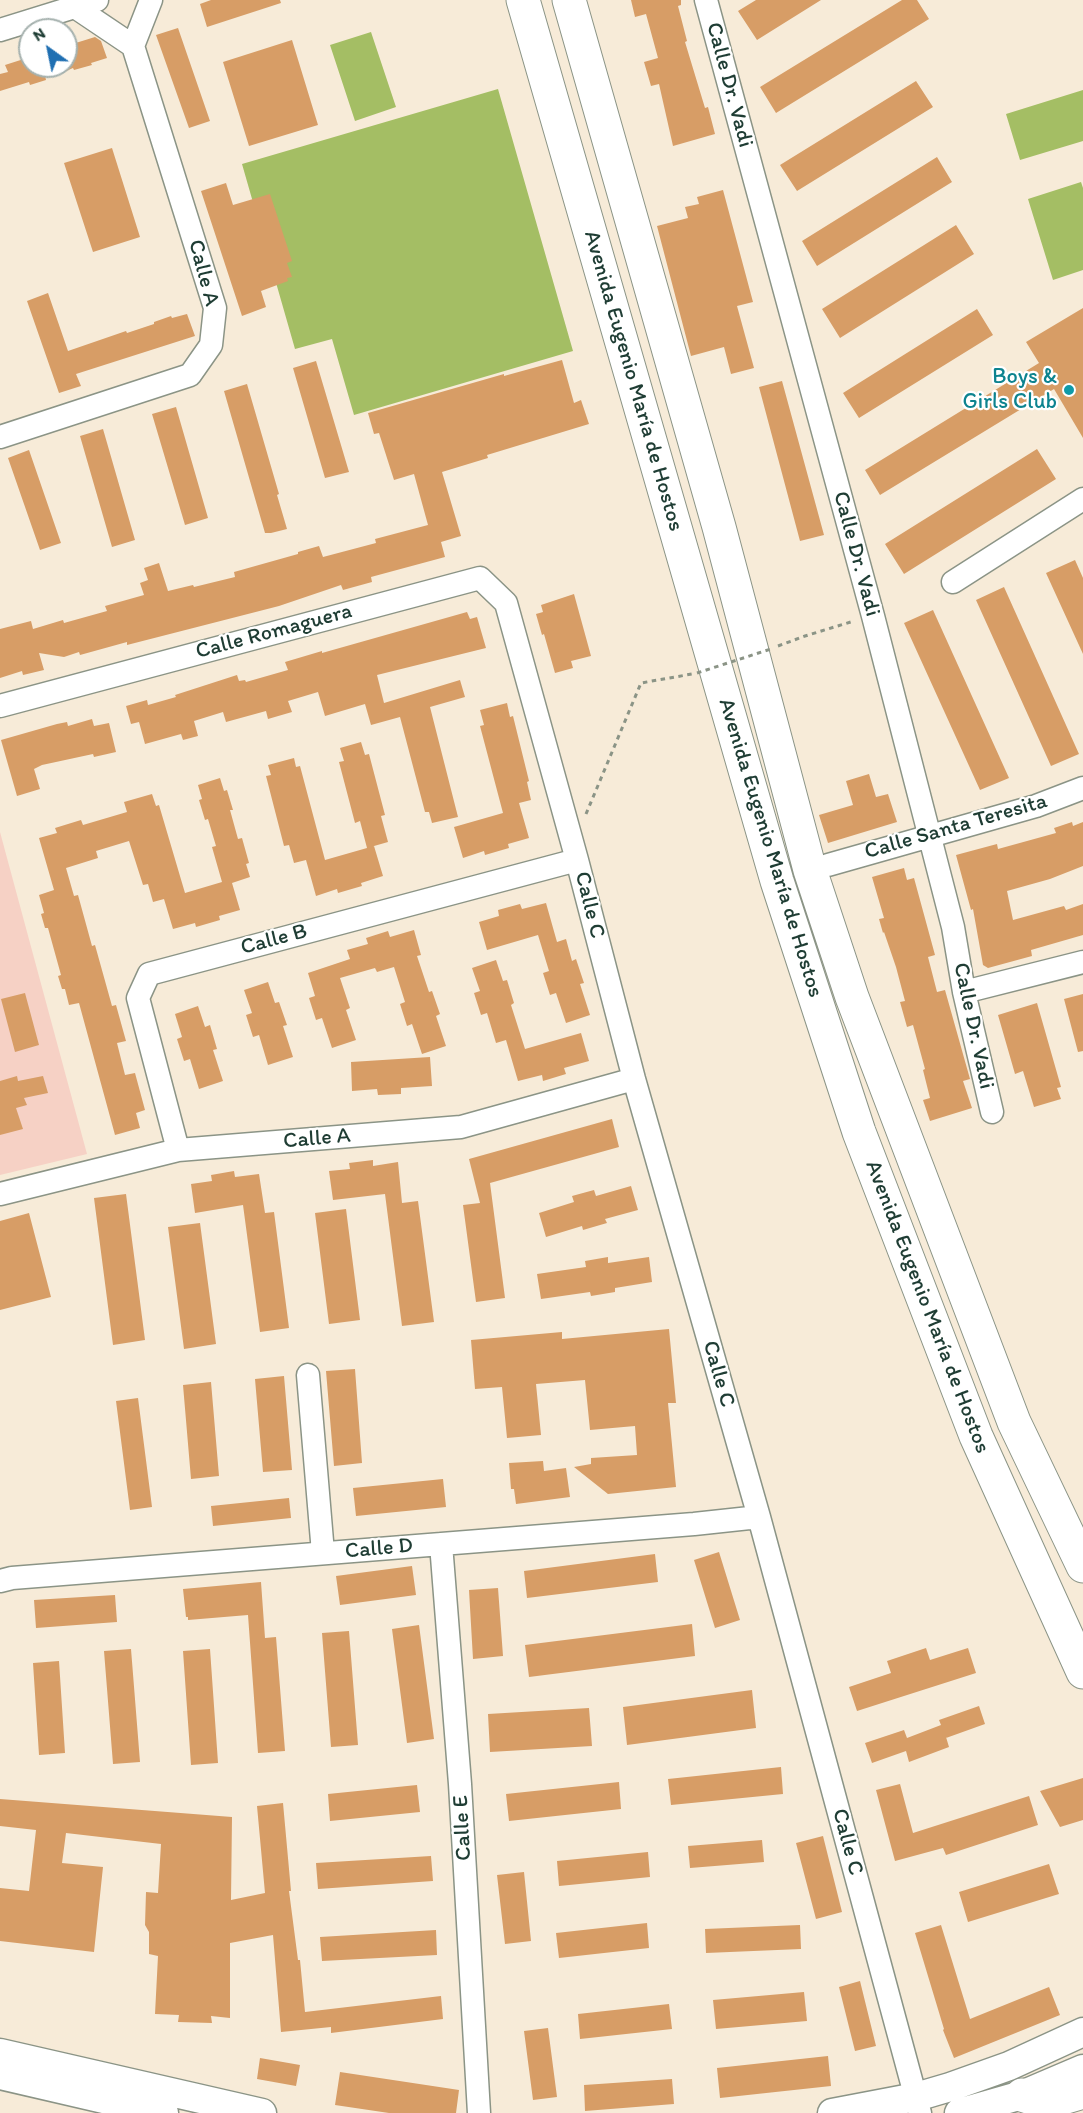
<!DOCTYPE html>
<meta charset="utf-8">
<style>
body{margin:0}
#map{position:relative;width:1083px;height:2113px;overflow:hidden;background:#f7ebd8;font-family:Itim,sans-serif}
canvas{display:block}
.north{position:absolute;left:18px;top:18px;width:60px;height:60px;box-sizing:border-box;background:#fff;border:2px solid #a5b1ae;border-radius:50%;rotate:327deg;font-size:16px;font-weight:700;line-height:24px;text-align:center;color:#1f3d34}
.north::after{content:'';display:block;margin:auto;width:21px;height:27px;background:#1f6fb2;clip-path:polygon(50% 0,100% 100%,50% 72%,0 100%)}
</style>
<div id="map">
<canvas width="1083" height="2113"></canvas>
<div class="north">N</div>
</div>
<script>
const ctx = document.querySelector('canvas').getContext('2d');
ctx.lineJoin = 'round';
function fillPath(path, color) { ctx.fillStyle = color; ctx.fill(path, 'evenodd'); }
const shape = rows => new Path2D(rows.map(r => 'M' + r).join(''));
function strokePath(path, color, width, dash) { ctx.strokeStyle = color; ctx.lineWidth = width; ctx.lineCap = dash ? 'butt' : 'round'; ctx.setLineDash(dash || []); ctx.stroke(path); }
function drawText(font, color, halo, rows, align = 'center') {
  ctx.font = font + ' Itim,sans-serif'; ctx.lineWidth = 4.5; ctx.setLineDash([]); ctx.textBaseline = 'middle'; ctx.strokeStyle = halo; ctx.fillStyle = color; for (const [text, x, y, turn = 0] of rows) {
    ctx.save(); ctx.translate(x, y); ctx.rotate((+turn || 0) * Math.PI / 180); ctx.textAlign = isNaN(turn) ? turn : align; if (halo) ctx.strokeText(text, 0, 0); ctx.fillText(text, 0, 0); ctx.restore();
  }
}
const built = shape([
 [0,832,87,1154,0,1175]
]);
const green = shape([
 [371,32,396,107,355,121,330,45],
 [498,89,573,351,354,415,332,339,295,349,242,164],
 [1083,90,1083,141,1020,160,1006,114],
 [1081,182,1083,188,1083,270,1053,280,1028,199]
]);
const building = shape([
 [211,0,280,0,281,3,207,27,200,4],
 [631,0,681,0,681,5,678,6,687,41,685,42,705,108,708,107,715,134,673,146,659,84,651,86,644,62,658,58,646,14,635,17],
 [756,0,821,0,757,40,738,11],
 [902,0,917,0,929,19,776,113,760,87],
 [178,28,210,121,189,128,156,35],
 [95,37,101,41,107,58,91,63,92,65,74,70,73,68,66,71,66,46],
 [292,40,318,125,249,146,223,62],
 [30,57,30,66,43,66,46,80,30,85,29,82,0,91,0,74,8,72,5,65],
 [916,81,933,107,797,191,780,165],
 [112,148,140,237,93,252,64,163],
 [937,157,952,182,817,266,802,241],
 [226,183,233,205,270,194,292,261,287,263,292,277,287,278,288,281,261,291,266,307,242,316,201,191],
 [723,190,753,302,737,306,754,368,731,374,724,347,691,356,657,226,688,218,685,207,699,204,697,197],
 [956,225,974,254,840,338,822,309],
 [48,293,68,351,126,331,127,333,154,324,154,322,171,316,172,318,187,314,195,336,76,374,81,386,59,393,27,301],
 [1083,308,1083,438,1054,389,880,495,865,470,1039,363,1026,342],
 [977,309,993,335,859,418,843,393],
 [562,360,574,403,581,400,589,424,487,455,488,458,442,472,461,536,441,542,445,557,371,577,372,582,343,590,341,585,279,606,127,645,127,642,80,655,79,652,64,657,39,653,44,670,23,675,22,671,0,678,0,629,31,621,33,629,63,620,64,623,107,611,105,606,144,595,140,583,148,580,144,568,159,563,168,591,193,585,194,587,235,577,234,572,298,554,298,552,319,546,323,557,376,543,375,539,428,525,414,474,394,480,379,433,374,434,368,413,504,374,504,376],
 [316,361,349,472,325,478,293,368],
 [782,381,824,535,800,541,759,387],
 [247,384,279,494,277,495,287,529,271,533,265,533,224,391],
 [176,407,208,518,185,525,152,414],
 [103,429,135,540,112,547,80,436],
 [1037,449,1056,479,904,574,885,544],
 [29,450,61,543,40,550,8,458],
 [1075,560,1083,578,1083,654,1046,573],
 [1004,587,1079,754,1051,766,976,600],
 [574,594,591,656,571,661,573,668,555,673,544,634,542,635,536,614,543,612,541,605],
 [933,610,1009,778,980,790,904,623],
 [467,612,470,619,477,617,486,648,377,675,384,703,460,680,465,697,430,707,458,817,432,823,429,812,425,812,400,717,371,725,365,704,325,716,318,692,288,701,292,712,268,719,266,711,226,722,223,712,194,721,198,736,183,740,181,734,145,744,139,722,131,724,126,706,147,700,148,705,176,697,175,695,237,675,239,681,245,680,246,682,288,670,285,662,322,651,322,653],
 [507,703,510,717,513,716,529,781,527,782,531,800,519,803,529,838,508,844,509,848,485,855,484,851,463,858,454,827,503,813,480,726,484,725,480,710],
 [92,719,94,726,109,723,116,752,94,757,93,754,42,765,34,769,40,789,17,796,1,740,57,724,67,722,68,726],
 [361,742,365,755,369,754,385,815,381,816,388,842,367,848,360,821,355,823,339,762,344,761,340,748],
 [294,758,296,767,300,766,325,860,374,846,383,876,361,883,362,886,338,893,337,889,316,896,306,860,294,863,289,845,284,846,266,776,271,775,268,765],
 [869,774,876,797,888,794,897,822,828,843,819,815,853,805,846,781],
 [220,778,224,791,227,790,233,810,230,810,238,839,242,838,249,863,246,864,250,877,232,883,240,910,219,916,220,920,196,927,195,923,173,929,164,899,153,902,148,884,143,885,129,841,96,851,98,858,66,868,74,896,78,895,92,946,95,945,112,1006,116,1005,126,1041,117,1043,125,1075,135,1073,145,1110,136,1113,140,1128,115,1135,79,1003,69,1005,65,989,62,989,58,976,61,975,48,928,45,928,41,914,44,913,39,895,54,890,39,838,57,833,55,828,81,820,83,825,127,812,124,802,152,794,156,806,159,805,185,893,222,882,212,847,216,846,208,819,205,820,199,800,202,799,198,785],
 [1072,822,1073,826,1083,822,1083,866,1050,879,1007,891,1013,920,1064,906,1066,910,1083,904,1083,935,1031,950,1032,956,988,968,983,965,973,909,971,910,956,855,997,844,998,849,1056,833,1054,828],
 [904,868,907,880,914,878,935,955,928,957,937,992,945,990,970,1079,963,1081,972,1108,930,1121,923,1100,930,1098,923,1070,925,1069,913,1025,907,1027,900,1002,905,1001,896,967,884,932,883,933,879,919,884,918,872,877],
 [546,903,557,942,566,939,572,961,576,959,584,983,580,984,590,1015,566,1023,556,993,550,995,543,973,549,971,538,935,487,950,479,922,499,916,498,910,520,904,522,909],
 [414,930,421,955,417,956,429,992,432,991,440,1014,436,1016,446,1046,422,1054,412,1024,407,1026,400,1004,405,1002,394,967,377,972,375,968,340,978,350,1008,346,1010,356,1040,332,1048,322,1018,316,1020,309,998,315,996,308,973,350,959,347,950,368,944,366,938,388,931,390,937],
 [496,960,503,981,507,980,514,1003,511,1005,525,1049,581,1033,589,1061,564,1068,566,1074,543,1081,542,1075,518,1081,506,1040,496,1043,487,1013,481,1015,474,993,480,991,472,968],
 [268,982,275,1003,279,1002,287,1025,283,1026,293,1057,268,1065,259,1035,253,1037,246,1015,252,1013,244,990],
 [25,993,39,1045,15,1052,1,999],
 [1083,994,1083,1051,1078,1052,1064,999],
 [1037,1003,1061,1087,1057,1088,1061,1099,1034,1107,1023,1071,1015,1074,998,1015],
 [198,1006,205,1027,210,1025,217,1049,213,1050,223,1081,199,1089,190,1059,184,1061,177,1039,182,1037,175,1014],
 [430,1057,432,1086,401,1088,401,1094,378,1095,377,1089,352,1091,351,1062],
 [17,1076,18,1081,43,1076,48,1093,24,1098,27,1105,16,1108,23,1129,0,1135,0,1081],
 [612,1119,619,1147,490,1183,505,1298,476,1302,463,1205,480,1203,469,1159],
 [373,1160,373,1166,398,1162,402,1203,418,1201,434,1322,402,1326,385,1194,333,1200,329,1171,350,1169,349,1163],
 [234,1171,235,1177,259,1174,265,1213,274,1212,289,1328,260,1332,243,1205,195,1213,191,1184,212,1181,211,1175],
 [631,1186,638,1210,605,1219,607,1223,583,1230,582,1226,546,1237,539,1213,574,1202,572,1196,594,1190,596,1196],
 [126,1194,145,1340,113,1345,94,1198],
 [346,1209,360,1320,329,1324,315,1213],
 [29,1213,51,1297,0,1310,0,1221],
 [200,1223,216,1344,184,1349,168,1227],
 [608,1257,608,1263,649,1257,652,1282,615,1288,615,1292,591,1296,590,1292,541,1299,537,1274,586,1267,585,1261],
 [669,1329,676,1403,668,1403,676,1487,608,1494,574,1467,591,1464,591,1458,637,1455,635,1426,590,1430,585,1380,536,1384,541,1435,507,1438,502,1387,475,1389,471,1340,562,1332,562,1339],
 [355,1369,362,1463,334,1466,326,1371],
 [284,1376,292,1470,263,1472,255,1379],
 [211,1382,219,1476,191,1479,183,1385],
 [138,1398,152,1507,130,1510,116,1401],
 [543,1461,544,1471,566,1468,570,1497,516,1504,514,1489,511,1489,509,1463],
 [443,1479,446,1507,356,1516,353,1488],
 [289,1498,291,1518,213,1526,211,1506],
 [719,1552,740,1620,715,1628,694,1560],
 [655,1554,658,1582,527,1598,524,1571],
 [412,1566,416,1595,340,1605,336,1576],
 [261,1582,265,1638,276,1637,285,1751,258,1753,248,1615,188,1620,188,1617,186,1617,183,1589],
 [498,1588,503,1656,473,1659,469,1590],
 [115,1595,117,1622,36,1628,34,1600],
 [692,1624,695,1656,529,1677,525,1645],
 [419,1625,434,1739,407,1743,392,1629],
 [349,1631,358,1745,331,1747,322,1633],
 [926,1648,930,1660,968,1648,976,1673,857,1711,849,1687,891,1673,887,1661],
 [131,1649,140,1762,113,1764,104,1651],
 [210,1649,218,1763,191,1765,183,1651],
 [59,1661,65,1753,39,1755,33,1663],
 [752,1690,756,1728,627,1745,623,1707],
 [979,1706,985,1724,946,1738,946,1737,949,1747,909,1762,906,1751,872,1763,865,1743,904,1730,907,1738,941,1725,939,1720],
 [589,1708,592,1746,490,1752,488,1714],
 [781,1767,783,1794,671,1805,668,1779],
 [1083,1778,1083,1820,1060,1827,1040,1791],
 [619,1782,621,1809,509,1821,506,1794],
 [900,1784,913,1833,1029,1796,1038,1825,946,1855,943,1848,895,1861,876,1790],
 [417,1785,420,1812,330,1821,328,1794],
 [0,1799,232,1817,231,1900,265,1893,257,1806,283,1803,291,1891,289,1891,298,1960,300,1960,305,2012,441,1996,443,2019,331,2033,331,2027,281,2032,273,1935,230,1943,230,2018,211,2016,212,2023,178,2022,179,2015,155,2014,158,1956,149,1954,149,1932,145,1925,146,1892,158,1893,161,1844,66,1833,62,1863,103,1867,94,1952,0,1941,0,1888,29,1891,36,1830,0,1826],
 [823,1836,842,1912,816,1919,796,1843],
 [762,1840,764,1862,690,1868,688,1846],
 [648,1852,650,1877,559,1886,557,1861],
 [431,1856,433,1881,318,1889,316,1863],
 [1049,1864,1059,1894,968,1922,959,1892],
 [524,1872,531,1941,505,1944,497,1875],
 [647,1923,649,1948,559,1958,556,1933],
 [800,1925,801,1949,706,1953,705,1929],
 [941,1925,970,2019,1049,1987,1060,2015,954,2058,943,2030,944,2029,915,1933],
 [436,1930,437,1955,322,1961,320,1937],
 [860,1981,876,2046,855,2051,839,1987],
 [804,1992,807,2021,716,2029,713,2000],
 [669,2004,672,2029,580,2039,578,2014],
 [548,2028,557,2097,533,2100,524,2031],
 [828,2056,831,2086,720,2098,717,2068],
 [260,2058,300,2065,296,2086,257,2079],
 [340,2072,459,2090,456,2113,389,2113,335,2105],
 [672,2079,674,2104,585,2111,584,2085]
]);
const path = shape([
 [778,646,805,636,854,621],
 [586,814,641,683,692,674]
]);
const minor = shape([
 [706,0,873,616,953,927,964,992,992,1112],
 [75,7,133,46],
 [0,30,97,0],
 [0,437,190,375,211,345,215,308,133,46,151,0],
 [953,582,1083,499],
 [0,706,480,578,506,603,577,860,634,1079,759,1517,920,2113],
 [828,865,1036,806,1083,788],
 [964,992,1083,962],
 [178,1150,138,998,149,974,577,860],
 [0,1194,178,1150,461,1127,634,1079],
 [308,1375,323,1553],
 [441,1544,460,1784,479,2113],
 [0,1581,12,1578,694,1524,759,1517]
]);
const major = shape([
 [0,2053,262,2113],
 [0,2075,164,2113],
 [832,2113,916,2097,950,2087,1009,2066,1083,2032],
 [959,2113,1022,2095,1083,2069]
]);
const highway = shape([
 [523,0,777,881,859,1132,976,1436,1083,1672],
 [569,0,719,527,810,870,852,997,1014,1422,1083,1566],
 [1022,2095,1046,2103,1083,2092]
]);
const pathBridge = shape([
 [697,673,774,648]
]);
const markers = [
 [1069,390,6,"#0f9aa8"]
];
const streetNames = [
 ["Calle Dr. Vadi",729,85,75],
 ["Calle A",203,273,75],
 ["Avenida Eugenio María de Hostos",633,381,74],
 ["Calle Dr. Vadi",856,554,75],
 ["Calle Romaguera",274,632,-15],
 ["Calle Santa Teresita",956,827,-16],
 ["Avenida Eugenio María de Hostos",770,848,73],
 ["Calle C",589,905,76],
 ["Calle B",274,940,-15],
 ["Calle Dr. Vadi",973,1026,78],
 ["Calle A",317,1139,-5],
 ["Avenida Eugenio María de Hostos",927,1307,69],
 ["Calle C",718,1374,74],
 ["Calle D",379,1549,-5],
 ["Calle E",463,1828,-93],
 ["Calle C",847,1842,75]
];
const cultureNames = [
 ["Boys &",1057,377],
 ["Girls Club",1057,402]
];
fillPath(built, '#f6d1c5');
fillPath(green, '#a4be64');
fillPath(building, '#d79d66');
strokePath(minor, '#8b9486', 25);
strokePath(major, '#8b9486', 31);
strokePath(highway, '#8b9486', 35);
strokePath(path, '#8b9486', 3, [4.5, 4.5]);
strokePath(minor, '#fff', 22);
strokePath(major, '#fff', 28);
strokePath(highway, '#fff', 33);
strokePath(pathBridge, '#8b9486', 3, [4.5, 4.5]);
for (const [x, y, r, color] of markers) { const dot = new Path2D(); dot.arc(x, y, r, 0, 2 * Math.PI); ctx.fillStyle = color; ctx.fill(dot); strokePath(dot, '#fff', 2); }
drawText('22px', '#1f3d34', '#fff', streetNames);
drawText('22px', '#0d838f', '#fff', cultureNames, 'right');
</script>
